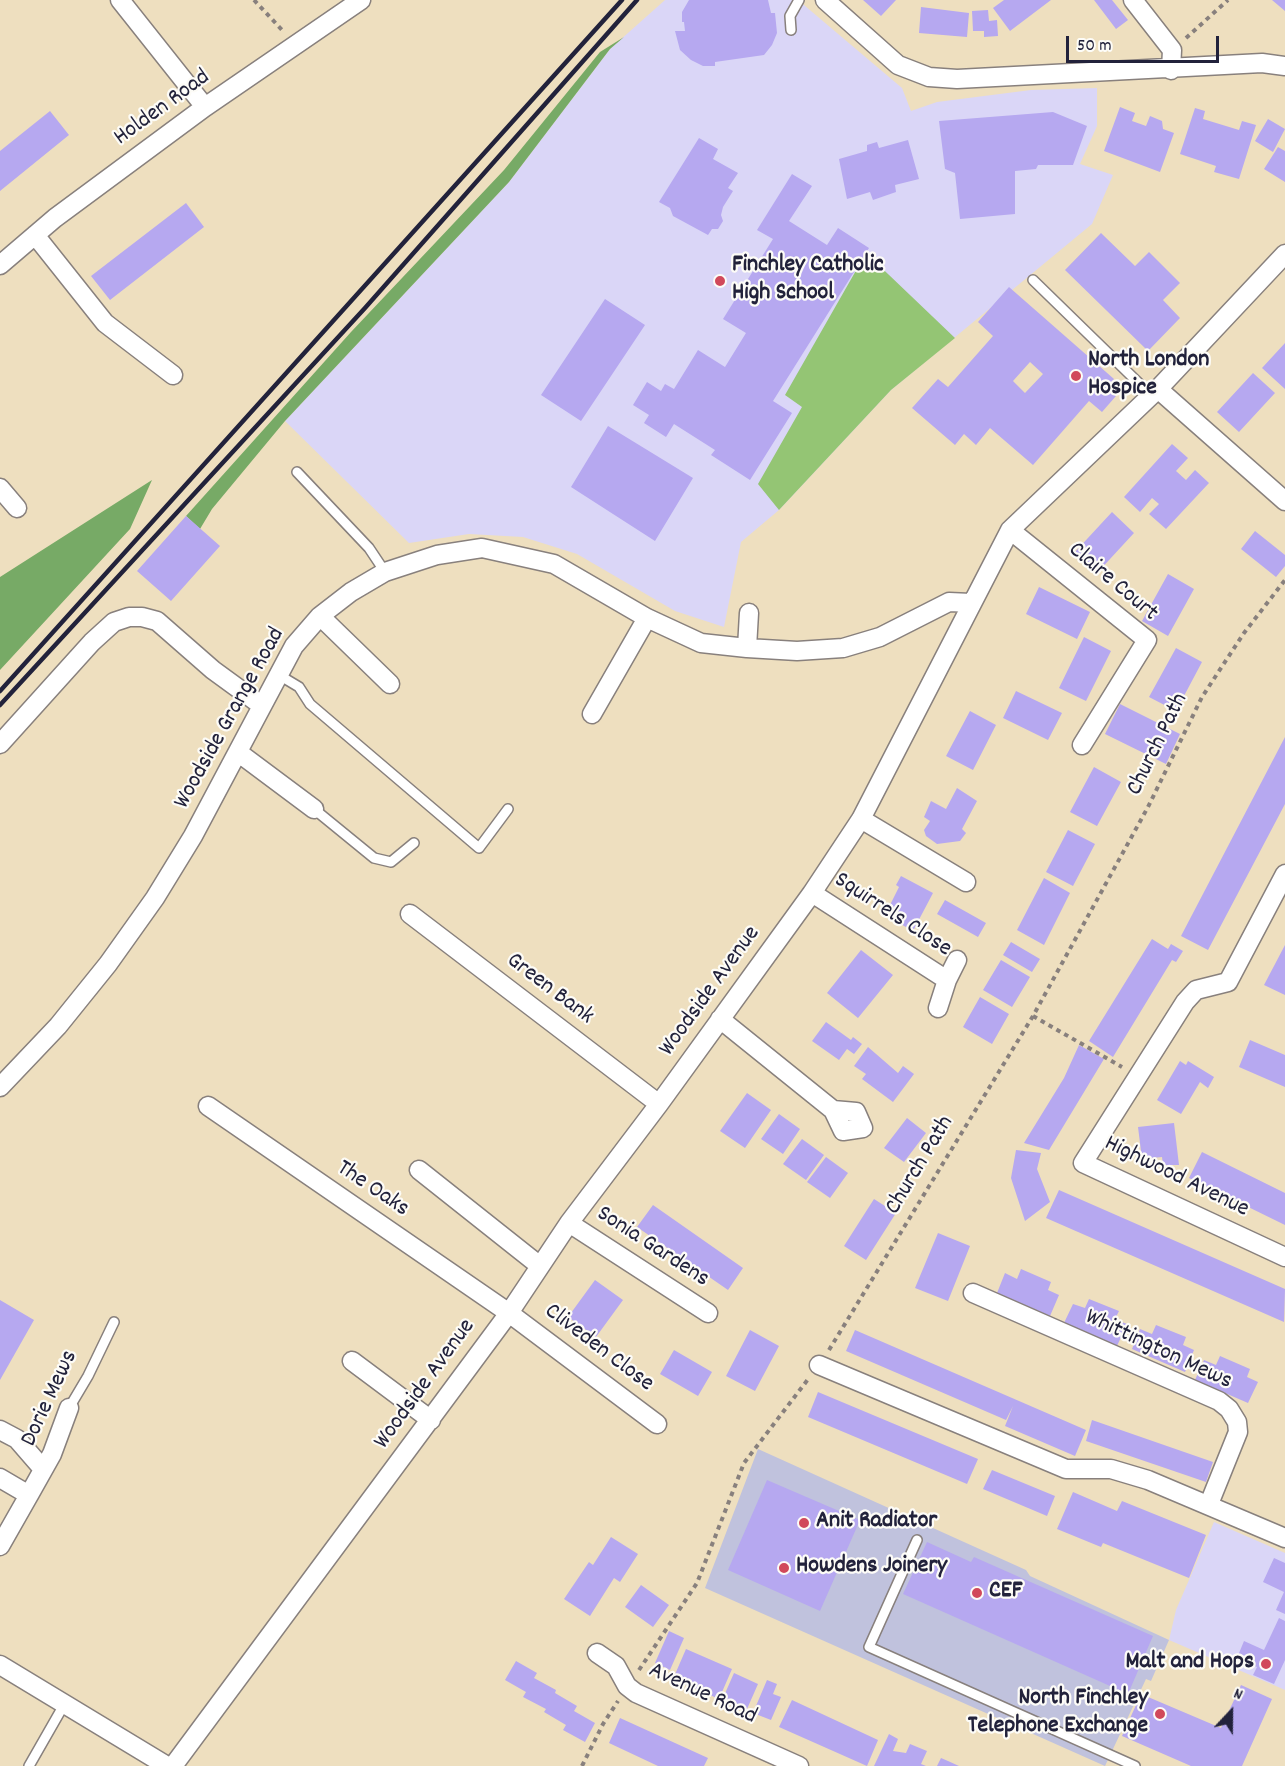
<!DOCTYPE html>
<style>
body{margin:0}
#map{position:relative;width:1285px;height:1766px;overflow:hidden;background:#eedfbf;font-family:Dekko,sans-serif}
canvas{display:block}
.north{position:absolute;left:1201px;top:1682px;width:60px;height:60px;-webkit-text-stroke:4px #fdfcf7;paint-order:stroke;rotate:22deg;font-size:16px;font-weight:700;line-height:24px;text-align:center;color:#22223b}
.north::after{content:'';display:block;margin:auto;width:21px;height:27px;background:#22223b;clip-path:polygon(50% 0,100% 100%,50% 72%,0 100%)}
.scale{position:absolute;left:1066px;top:36px;width:153px;height:27px;box-sizing:border-box;border:3px solid #22223b;border-top:0;padding-left:8px;font-size:18px;line-height:21px;white-space:nowrap;color:#22223b;-webkit-text-stroke:4px #fdfcf7;paint-order:stroke}
</style>
<div id="map">
<canvas width="1285" height="1766"></canvas>
<div class="north">N</div>
<div class="scale">50 m</div>
</div>
<script>
const ctx = document.querySelector('canvas').getContext('2d');
ctx.lineJoin = 'round';
function fillPath(path, color) { ctx.fillStyle = color; ctx.fill(path, 'evenodd'); }
const shape = rows => new Path2D(rows.map(r => 'M' + r).join(''));
function strokePath(path, color, width, dash) { ctx.strokeStyle = color; ctx.lineWidth = width; ctx.lineCap = dash ? 'butt' : 'round'; ctx.setLineDash(dash || []); ctx.stroke(path); }
function drawText(font, color, halo, rows, align = 'center') {
  ctx.font = font + ' Dekko,sans-serif'; ctx.lineWidth = 4.5; ctx.setLineDash([]); ctx.textBaseline = 'middle'; ctx.strokeStyle = halo; ctx.fillStyle = color; for (const [text, x, y, turn = 0] of rows) {
    ctx.save(); ctx.translate(x, y); ctx.rotate((+turn || 0) * Math.PI / 180); ctx.textAlign = isNaN(turn) ? turn : align; if (halo) ctx.strokeText(text, 0, 0); ctx.fillText(text, 0, 0); ctx.restore();
  }
}
const built = shape([
 [665,0,798,0,902,88,911,111,937,102,1031,90,1097,88,1097,126,1080,164,1113,175,1092,224,891,390,779,510,741,542,724,627,675,611,577,554,523,537,469,534,409,543,285,421,509,182,610,49],
 [1214,1522,1285,1553,1285,1690,1169,1640,1176,1610]
]);
const industrial = shape([
 [758,1449,1026,1570,1030,1576,1169,1640,1151,1681,1146,1679,1105,1766,705,1588]
]);
const green = shape([
 [866,253,955,338,891,390,779,510,758,484,802,407,785,395]
]);
const forest = shape([
 [624,37,610,49,509,182,285,421,212,509,200,529,186,516,351,332,504,170,600,52],
 [152,480,130,529,0,670,0,577]
]);
const building = shape([
 [689,0,768,0,771,13,775,13,777,33,772,45,764,55,715,62,715,66,703,66,691,60,680,50,675,31,685,31,684,22,682,22,682,12],
 [863,0,896,0,881,16],
 [1004,0,1051,0,1010,31,993,8],
 [1094,0,1112,0,1128,20,1116,29],
 [1272,0,1285,0,1285,11],
 [921,7,969,13,967,37,919,33],
 [988,10,989,21,997,20,998,36,984,37,984,31,973,31,972,11],
 [1120,107,1135,113,1132,121,1146,126,1150,116,1162,121,1163,129,1174,133,1160,172,1104,151],
 [1195,108,1205,111,1203,119,1239,130,1242,121,1256,125,1239,179,1214,172,1216,166,1180,154],
 [50,111,69,135,0,191,0,151],
 [1053,112,1087,126,1073,165,1038,165,1036,169,1015,171,1015,214,960,219,955,173,945,169,939,121],
 [1268,119,1285,129,1273,152,1255,141],
 [699,138,718,149,713,159,738,173,728,188,733,191,723,207,721,215,723,221,718,229,712,229,708,235,673,216,670,208,659,202],
 [908,140,919,179,895,185,896,192,873,200,870,192,847,199,839,159,867,151,867,145,877,142,879,148],
 [1278,147,1285,151,1285,182,1264,169],
 [792,174,812,186,789,221,827,245,838,228,869,248,773,401,792,413,750,480,711,455,715,450,674,424,666,437,644,423,649,415,633,405,647,382,661,391,665,384,674,389,698,350,725,367,746,333,723,319,773,239,757,230],
 [186,203,204,227,110,300,91,276],
 [1101,233,1135,266,1149,252,1180,283,1163,300,1180,318,1148,351,1065,270],
 [1009,287,1114,379,1106,388,1116,396,1102,412,1089,401,1033,465,990,428,976,445,964,434,955,445,912,408,938,379,948,387,993,336,978,322],
 [1030,362,1043,374,1025,393,1013,381],
 [605,299,645,325,581,421,541,395],
 [1285,343,1285,389,1262,368],
 [1253,373,1275,393,1239,432,1217,412],
 [608,426,693,478,655,541,571,487],
 [1172,444,1188,458,1176,471,1186,480,1195,470,1209,483,1166,529,1149,514,1159,504,1152,498,1140,512,1124,497],
 [1112,512,1134,533,1098,572,1075,552],
 [186,516,220,546,171,601,137,571],
 [1255,531,1285,555,1285,566,1276,577,1241,549],
 [1168,574,1194,589,1168,636,1142,621],
 [1039,587,1090,612,1077,639,1026,614],
 [1084,637,1111,651,1086,701,1059,688],
 [1176,648,1202,662,1176,711,1149,697],
 [1016,691,1062,713,1048,740,1003,718],
 [1120,704,1180,734,1166,764,1105,734],
 [970,711,996,725,973,770,946,756],
 [1285,737,1285,804,1208,950,1181,936],
 [1094,767,1121,782,1097,826,1070,812],
 [957,788,977,801,962,829,966,833,960,841,937,844,926,836,924,830,930,821,924,817,931,801,946,809],
 [1068,830,1095,844,1073,886,1046,872],
 [901,876,933,893,913,931,881,913,887,903,890,905,899,887,896,885],
 [1044,878,1070,893,1044,945,1017,930],
 [945,900,986,923,978,937,937,914],
 [1152,939,1168,949,1171,944,1183,951,1176,962,1172,960,1113,1057,1089,1041],
 [1011,942,1040,959,1032,972,1003,955],
 [1285,945,1285,995,1264,985],
 [861,950,893,975,858,1018,827,993],
 [1001,960,1030,977,1012,1007,983,990],
 [980,997,1009,1014,992,1044,963,1027],
 [826,1022,851,1040,853,1037,862,1044,854,1054,847,1049,839,1060,812,1041],
 [1250,1040,1285,1055,1285,1087,1239,1067],
 [1079,1045,1104,1059,1049,1150,1024,1143,1064,1078],
 [868,1047,898,1073,903,1066,914,1074,893,1102,862,1079,866,1074,854,1066],
 [1180,1061,1186,1065,1188,1061,1214,1077,1208,1088,1200,1082,1181,1114,1157,1100],
 [747,1093,771,1110,745,1148,720,1131],
 [779,1114,800,1129,783,1154,761,1139],
 [907,1118,926,1133,904,1162,884,1148],
 [1174,1123,1179,1165,1163,1165,1162,1157,1142,1159,1138,1127],
 [802,1139,824,1155,806,1180,783,1164],
 [1016,1150,1041,1153,1037,1169,1050,1202,1025,1221,1011,1178],
 [1202,1152,1285,1193,1285,1225,1189,1178],
 [826,1157,848,1173,830,1198,807,1182],
 [1059,1190,1285,1289,1284,1322,1046,1218],
 [874,1199,896,1213,866,1260,844,1246],
 [653,1205,743,1268,728,1290,637,1227],
 [938,1233,970,1246,948,1301,915,1288],
 [1021,1269,1051,1282,1048,1290,1059,1295,1050,1316,997,1293,1005,1273,1017,1279],
 [595,1280,623,1300,596,1337,568,1317],
 [1089,1299,1119,1311,1115,1319,1127,1324,1117,1346,1064,1323,1073,1304,1085,1308],
 [0,1300,34,1320,0,1380],
 [1156,1325,1186,1337,1183,1345,1194,1350,1185,1372,1132,1349,1140,1329,1152,1334],
 [750,1330,779,1346,755,1391,726,1376],
 [855,1330,1086,1430,1075,1456,1005,1426,1013,1406,1006,1420,846,1351],
 [674,1350,712,1372,698,1396,660,1374],
 [1220,1356,1250,1369,1247,1377,1258,1382,1248,1403,1195,1380,1204,1360,1216,1365],
 [818,1392,978,1459,967,1484,808,1417],
 [1092,1420,1213,1462,1206,1482,1086,1441],
 [992,1470,1055,1496,1047,1516,983,1489],
 [767,1480,860,1520,820,1611,728,1570],
 [1073,1492,1117,1511,1122,1501,1206,1535,1189,1578,1103,1543,1101,1547,1057,1529],
 [611,1537,638,1554,620,1582,614,1578,590,1616,564,1599,589,1562,593,1565],
 [927,1542,971,1562,974,1557,1153,1636,1128,1694,903,1594],
 [1274,1558,1285,1563,1285,1614,1276,1610,1284,1592,1263,1582],
 [641,1585,669,1605,653,1627,625,1607],
 [1279,1618,1285,1621,1285,1660,1274,1684,1253,1675,1257,1667,1237,1658,1244,1641,1264,1650],
 [669,1631,684,1638,670,1670,655,1663],
 [686,1649,732,1669,719,1699,673,1679],
 [516,1661,537,1673,534,1678,556,1690,555,1693,577,1706,574,1711,595,1723,585,1742,563,1730,566,1725,544,1712,546,1709,523,1697,526,1692,505,1680],
 [734,1673,758,1684,747,1709,723,1698],
 [767,1680,777,1684,773,1694,781,1697,771,1720,753,1713],
 [1241,1685,1272,1699,1242,1766,1191,1766,1122,1736,1141,1694,1221,1728],
 [792,1700,878,1740,867,1766,779,1727],
 [620,1718,708,1758,704,1766,658,1766,609,1743],
 [889,1734,898,1739,893,1751,906,1753,910,1744,927,1751,921,1764,926,1766,874,1766],
 [941,1758,948,1761,959,1766,937,1766]
]);
const path = shape([
 [254,0,283,31],
 [1186,38,1228,0],
 [1033,1016,1122,1067],
 [829,1350,1033,1016,1148,807,1202,697,1244,633,1285,580],
 [639,1670,697,1583,744,1463,809,1378],
 [582,1766,603,1724,618,1701]
]);
const lane = shape([
 [791,30,790,16,799,0],
 [1033,280,1151,395],
 [297,472,369,548,385,572],
 [279,675,299,687,310,704,479,848,508,809],
 [314,809,374,858,391,862,414,843],
 [69,1408,88,1376,114,1322],
 [917,1540,869,1647,1135,1766],
 [29,1766,65,1703]
]);
const street = shape([
 [120,0,205,107],
 [825,0,898,65,929,77,957,79,1262,63,1285,66],
 [1133,0,1172,50,1171,70],
 [35,235,105,323,173,375],
 [0,265,55,218,205,107,361,0],
 [1158,389,1285,501],
 [0,488,17,508],
 [1010,530,1147,640,1082,745],
 [320,616,390,684],
 [747,648,749,613],
 [592,714,647,618],
 [0,744,92,642,114,622,129,617,142,617,157,621,213,670,261,705],
 [239,753,314,809],
 [861,819,966,882],
 [1285,874,1228,982,1196,990,1185,1002,1083,1163,1285,1257],
 [812,893,947,980],
 [410,914,659,1104],
 [938,1008,947,980,957,960],
 [720,1019,833,1110,856,1112,863,1128,843,1131,833,1110],
 [0,1087,58,1026,108,964,155,898,193,836,294,646,320,616,351,592,385,572,437,555,482,548,554,564,647,618,701,643,747,648,797,651,843,648,880,637,949,602,971,603],
 [208,1106,509,1313,657,1424],
 [419,1170,540,1266],
 [569,1223,708,1313],
 [973,1293,1219,1401,1229,1409,1237,1422,1238,1432,1209,1504],
 [352,1361,431,1420],
 [819,1365,1066,1469,1111,1469,1148,1480,1285,1538],
 [0,1430,17,1439,43,1469],
 [0,1478,29,1495,0,1546],
 [29,1495,52,1454,69,1408],
 [597,1653,616,1666,627,1686,636,1693,799,1766],
 [0,1665,167,1766],
 [173,1766,509,1313,569,1223,659,1104,812,893,861,819,1010,530,1158,389,1285,254]
]);
const rail = shape([
 [0,691,622,0],
 [0,705,365,308,637,0]
]);
const markers = [
 [720,281,6,"#d1495b"],
 [1076,376,6,"#d1495b"],
 [804,1523,6,"#d1495b"],
 [784,1568,6,"#d1495b"],
 [977,1593,6,"#d1495b"],
 [1266,1664,6,"#d1495b"],
 [1160,1714,6,"#d1495b"]
];
const streetNames = [
 ["Holden Road",163,109,-36],
 ["Claire Court",1112,583,40],
 ["Woodside Grange Road",231,719,-61],
 ["Church Path",1159,745,-64],
 ["Squirrels Close",892,916,33],
 ["Green Bank",549,990,37],
 ["Woodside Avenue",711,992,-54],
 ["Church Path",921,1166,-59],
 ["Highwood Avenue",1176,1178,26],
 ["The Oaks",372,1190,34],
 ["Sonia Gardens",652,1248,33],
 ["Cliveden Close",598,1349,37],
 ["Whittington Mews",1158,1351,25],
 ["Woodside Avenue",426,1385,-54],
 ["Dorie Mews",51,1399,-65],
 ["Avenue Road",702,1695,25]
];
const poiNames = [
 ["Finchley Catholic",732,267],
 ["High School",732,295],
 ["North London",1088,362],
 ["Hospice",1088,390],
 ["Anit Radiator",816,1523],
 ["Howdens Joinery",796,1568],
 ["CEF",989,1593],
 ["Malt and Hops",1254,1664,"right"],
 ["North Finchley",1148,1700,"right"],
 ["Telephone Exchange",1148,1728,"right"]
];
fillPath(built, '#dad6f7');
fillPath(industrial, '#c0c2dd');
fillPath(green, '#94c574');
fillPath(forest, '#7a6');
fillPath(building, '#b6a8f0');
strokePath(lane, '#88807d', 12);
strokePath(street, '#88807d', 21);
strokePath(path, '#88807d', 4, [4.5, 4.5]);
strokePath(lane, '#fff', 9);
strokePath(street, '#fff', 18);
strokePath(rail, '#22223b', 4.5);
for (const [x, y, r, color] of markers) { const dot = new Path2D(); dot.arc(x, y, r, 0, 2 * Math.PI); ctx.fillStyle = color; ctx.fill(dot); strokePath(dot, '#fdfcf7', 2); }
drawText('24px', '#22223b', '#fdfcf7', streetNames);
drawText('bold 24px', '#22223b', '#fdfcf7', poiNames, 'left');
</script>
